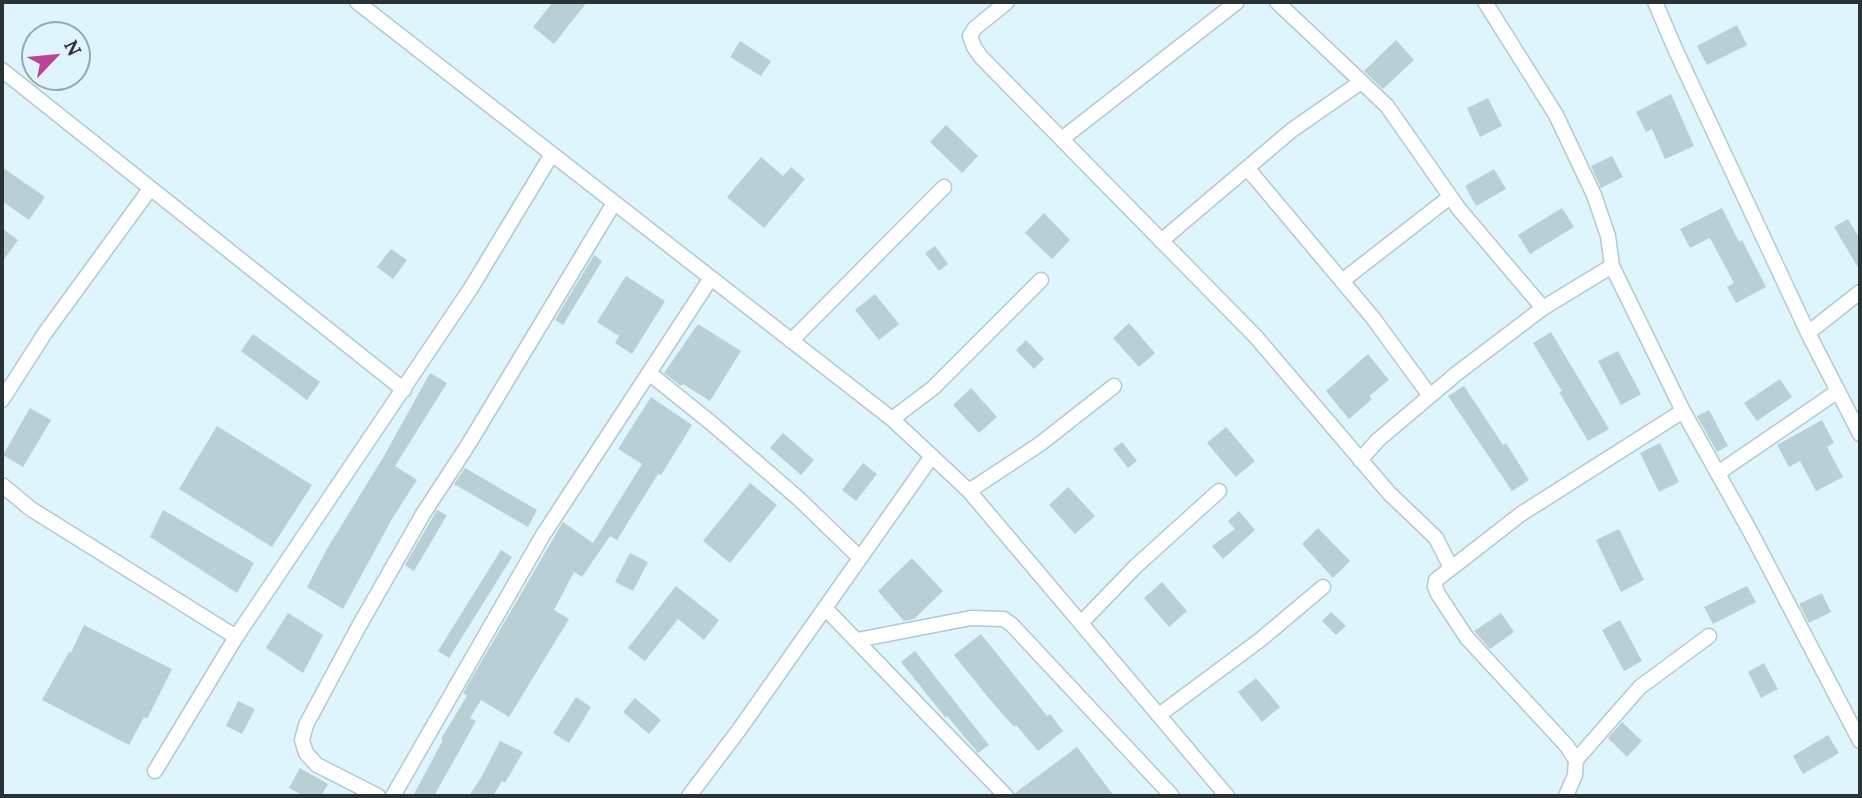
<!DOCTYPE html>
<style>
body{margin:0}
#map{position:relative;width:1862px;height:798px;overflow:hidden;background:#def5fd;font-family:Lora,serif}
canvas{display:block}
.frame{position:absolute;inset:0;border:4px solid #293235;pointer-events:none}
.north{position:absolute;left:21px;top:21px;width:70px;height:70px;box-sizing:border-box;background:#def5fd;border:2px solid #96a7ad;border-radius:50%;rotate:64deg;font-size:19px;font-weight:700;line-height:28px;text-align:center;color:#293235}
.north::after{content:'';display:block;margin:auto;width:24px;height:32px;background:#bd4395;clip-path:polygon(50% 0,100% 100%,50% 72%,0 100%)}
</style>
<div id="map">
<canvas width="1862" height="798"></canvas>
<div class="frame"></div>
<div class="north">N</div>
</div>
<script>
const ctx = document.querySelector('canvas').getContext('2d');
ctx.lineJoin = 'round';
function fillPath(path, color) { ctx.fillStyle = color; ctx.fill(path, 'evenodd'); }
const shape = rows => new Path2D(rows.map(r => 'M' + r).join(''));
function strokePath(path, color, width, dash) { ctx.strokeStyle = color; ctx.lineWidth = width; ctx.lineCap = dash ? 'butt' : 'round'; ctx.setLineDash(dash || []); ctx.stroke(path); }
const building = shape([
 [553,2,587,2,554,44,533,27],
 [1737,25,1747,45,1707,65,1697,46],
 [1396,40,1414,60,1383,89,1364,71],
 [740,41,771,61,761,76,730,57],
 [1671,94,1694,146,1665,159,1652,129,1646,132,1636,112],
 [1488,98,1502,126,1480,137,1467,108],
 [946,125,978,156,962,173,930,142],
 [1612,156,1623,177,1601,188,1591,166],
 [761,157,783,176,791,167,805,179,764,228,727,197],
 [2,167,45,197,29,220,2,201],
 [1494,169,1506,189,1476,206,1465,186],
 [1562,208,1574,227,1530,254,1518,235],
 [1722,208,1739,242,1742,240,1766,287,1736,303,1727,287,1734,283,1710,238,1690,248,1680,229],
 [1044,213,1070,240,1052,259,1025,233],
 [1848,219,1860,239,1860,271,1834,227],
 [2,228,18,240,2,262],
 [935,246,948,264,939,271,925,253],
 [391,249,407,260,393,279,377,267],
 [594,255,602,261,563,325,555,320],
 [626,276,665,301,632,354,615,343,619,336,597,322],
 [875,294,899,324,879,340,855,310],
 [1129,323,1155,353,1139,367,1113,338],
 [698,324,741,351,710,401,683,384,681,386,664,373],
 [1551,332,1609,429,1588,441,1559,392,1562,391,1533,343],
 [253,334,320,382,307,400,241,351],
 [1026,340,1044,359,1034,369,1016,350],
 [1618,351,1641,394,1621,405,1598,361],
 [1368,354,1389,380,1369,396,1372,399,1349,419,1326,391],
 [430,373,447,383,395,466,417,480,392,519,343,609,307,587,327,549,384,456],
 [1780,379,1792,397,1757,421,1744,403],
 [1464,386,1503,445,1506,443,1529,480,1512,491,1448,396],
 [971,388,997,417,979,433,953,405],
 [651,397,692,425,661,475,658,474,617,540,610,536,582,577,574,572,554,610,569,619,509,717,481,700,470,718,476,721,434,796,413,796,443,740,441,739,467,696,463,693,563,522,593,543,642,464,618,449],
 [30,408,51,420,23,467,3,455],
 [1709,410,1728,446,1717,452,1697,416],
 [1822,420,1834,443,1827,447,1843,477,1816,491,1800,461,1789,467,1777,445],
 [217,426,312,485,272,547,179,489],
 [1226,427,1255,461,1236,477,1207,443],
 [783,433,814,460,801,475,770,448],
 [1122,442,1137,461,1128,468,1113,449],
 [1660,443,1679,482,1659,492,1640,453],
 [863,463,877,474,856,501,842,490],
 [465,468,537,510,528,527,454,484],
 [750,483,777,505,730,563,703,541],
 [1068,487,1095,516,1075,534,1049,505],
 [163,510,254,563,237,593,150,537],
 [437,510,447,515,414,571,405,565],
 [1239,511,1255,530,1223,559,1212,546,1235,529,1228,521],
 [1318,528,1350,561,1333,578,1302,544],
 [1619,529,1644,580,1621,592,1596,540],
 [501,550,512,557,449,658,438,651],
 [630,553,648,562,633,591,615,582],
 [912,558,943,591,914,619,904,621,878,591],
 [1162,582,1187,611,1169,627,1144,598],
 [676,586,719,620,704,640,678,619,645,661,628,648],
 [1747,586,1756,602,1713,624,1704,607],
 [1822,593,1831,612,1809,623,1799,604],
 [1331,612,1346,626,1336,635,1322,621],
 [288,613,323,635,303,673,266,648],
 [1501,613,1514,632,1490,649,1474,631],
 [1620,620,1642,661,1624,671,1602,630],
 [84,625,172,669,147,719,144,717,129,745,42,700,69,652,71,653],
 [981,634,1047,716,1050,714,1063,731,1038,751,1016,725,1014,727,987,696,954,655],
 [915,651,989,745,978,753,947,716,945,717,901,662],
 [1764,663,1778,689,1761,698,1748,672],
 [1256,678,1280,707,1262,722,1238,692],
 [576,697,591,707,569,743,553,733],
 [635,698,661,720,649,734,623,712],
 [238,701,255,709,242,734,226,726],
 [1622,722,1642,741,1627,757,1608,738],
 [1828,735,1839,753,1803,774,1793,756],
 [500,741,523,752,505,783,502,781,493,796,469,796,482,776],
 [1077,747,1114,796,1015,796,1015,793],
 [300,768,328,784,321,796,304,796,289,788]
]);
const minor = shape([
 [357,2,892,419,969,491,1227,796],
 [1007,2,975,28,970,36,974,47,981,57,1256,337,1389,493,1436,538,1451,568],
 [1277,2,1387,106,1459,209,1543,308],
 [1485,2,1556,115,1594,195,1608,236,1612,266,1683,411,1750,531,1860,741],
 [1655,2,1676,51,1808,333,1860,434],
 [2,70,404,390],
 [1063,138,1237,2],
 [1248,169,1373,318,1430,396],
 [1161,241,1292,130,1361,82],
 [1342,281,1450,197],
 [1808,333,1860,292],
 [791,341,944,187],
 [649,373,710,422,798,498,860,558],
 [2,400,45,333,150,189],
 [892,419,933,388,1041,280],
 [1360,460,1378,440,1456,374,1543,308,1612,266],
 [1718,473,1838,391],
 [2,485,31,509,236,637],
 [969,491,1040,444,1114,386],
 [825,608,1006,796],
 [1081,623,1136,566,1219,491],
 [857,640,971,618,1004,619,1012,625,1172,796],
 [1159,715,1260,640,1323,587],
 [1576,760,1640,687,1709,636],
 [155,771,236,637,471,288,552,154],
 [378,796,317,765,306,753,302,740,306,725,359,626,423,514,468,445,614,203],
 [393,796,543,535,711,278],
 [689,796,739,730,932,456],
 [1566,796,1575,775,1576,760,1566,745,1467,638,1438,594,1435,587,1436,580,1521,514,1683,411]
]);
fillPath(building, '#b8cfd6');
strokePath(minor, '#b3c9d1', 17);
strokePath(minor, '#fff', 14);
</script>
